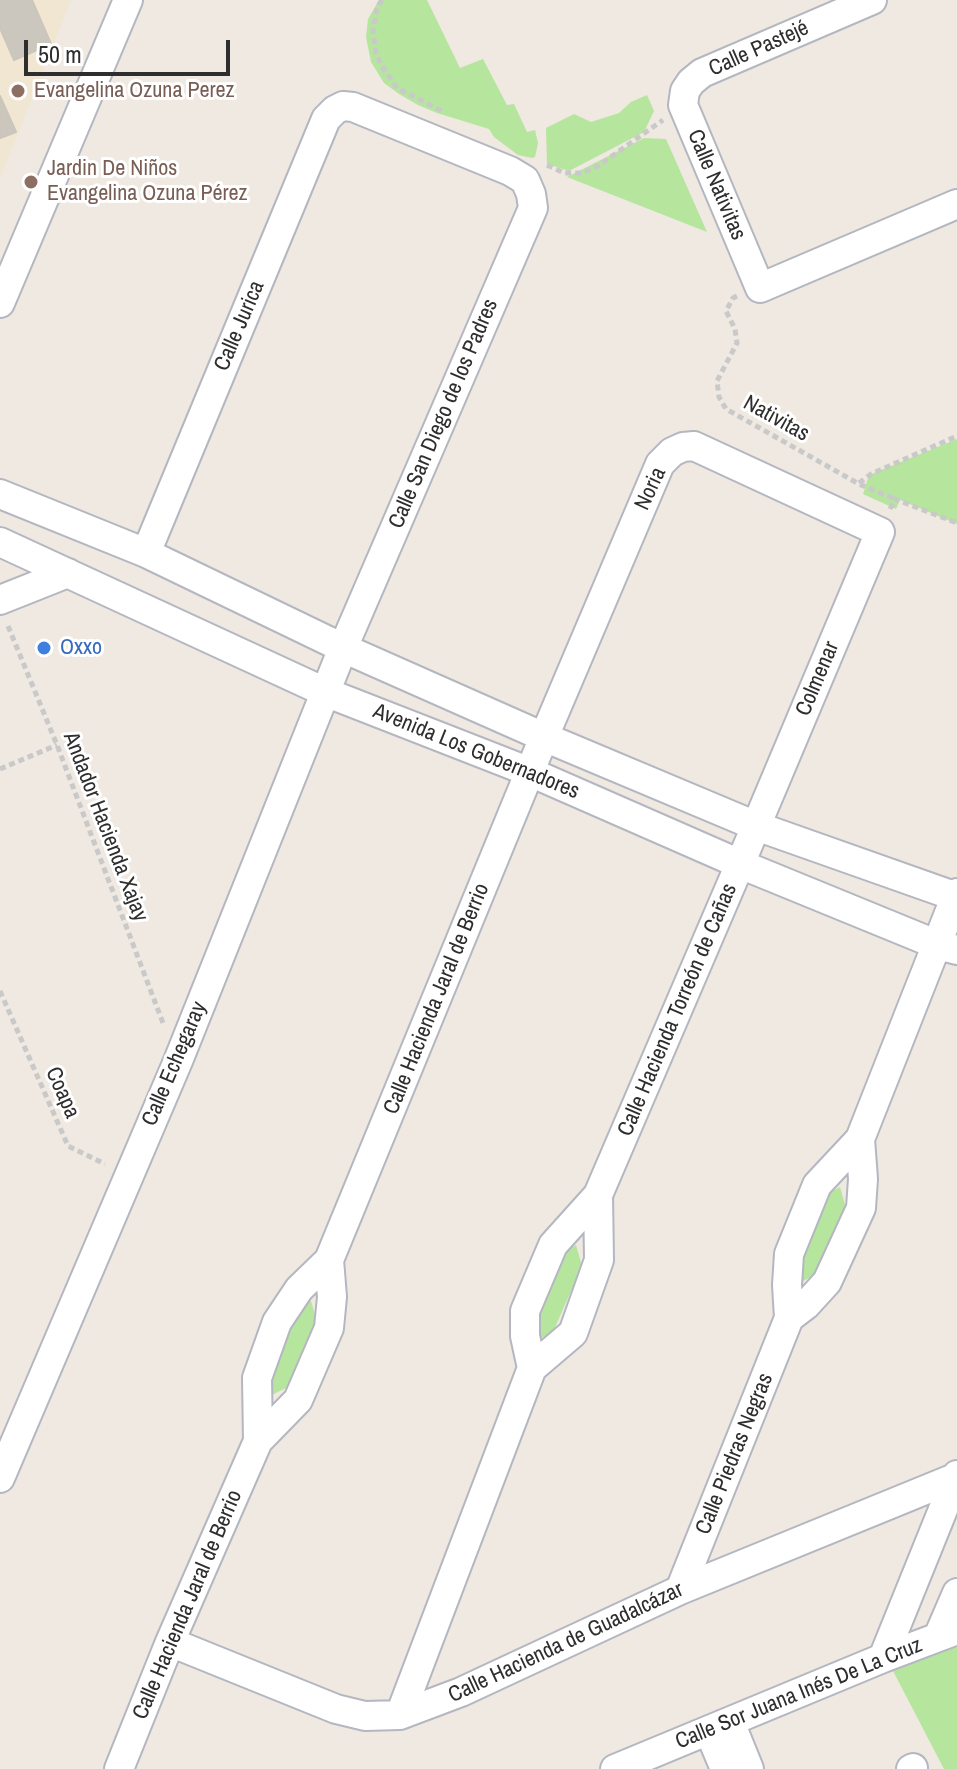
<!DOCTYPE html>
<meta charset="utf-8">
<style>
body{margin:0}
#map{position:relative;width:957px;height:1769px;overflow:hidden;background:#efe9e1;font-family:"Archivo Narrow",sans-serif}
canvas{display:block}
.scale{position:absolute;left:24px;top:40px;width:206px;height:36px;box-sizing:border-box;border:4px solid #2e2e2e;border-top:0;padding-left:10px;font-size:24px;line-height:28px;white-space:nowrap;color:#2e2e2e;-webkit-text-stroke:6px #fff;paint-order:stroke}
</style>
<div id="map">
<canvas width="957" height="1769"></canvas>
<div class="scale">50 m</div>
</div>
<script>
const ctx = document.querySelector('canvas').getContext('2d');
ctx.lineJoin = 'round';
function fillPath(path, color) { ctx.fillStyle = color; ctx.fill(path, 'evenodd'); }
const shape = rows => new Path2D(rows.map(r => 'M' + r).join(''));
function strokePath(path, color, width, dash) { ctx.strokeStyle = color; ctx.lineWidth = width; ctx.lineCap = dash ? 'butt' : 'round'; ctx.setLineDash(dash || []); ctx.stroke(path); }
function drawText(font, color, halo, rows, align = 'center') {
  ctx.font = font + ' "Archivo Narrow",sans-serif'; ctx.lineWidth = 6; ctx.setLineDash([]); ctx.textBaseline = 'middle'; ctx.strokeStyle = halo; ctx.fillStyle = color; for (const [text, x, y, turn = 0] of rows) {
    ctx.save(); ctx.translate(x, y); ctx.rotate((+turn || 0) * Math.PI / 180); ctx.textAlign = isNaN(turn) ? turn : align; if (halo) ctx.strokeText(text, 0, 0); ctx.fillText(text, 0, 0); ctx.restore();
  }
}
const education = shape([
 [0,0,71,0,0,179]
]);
const green = shape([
 [379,0,427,0,460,68,483,59,507,105,514,104,527,132,535,130,538,143,535,157,532,158,518,155,494,137,489,129,437,113,418,105,399,94,384,83,371,62,366,37,368,19],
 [647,95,654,111,644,132,569,171,547,164,546,128,574,114,591,122,619,113,631,102],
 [644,138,666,139,707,232,567,177],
 [957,439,957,524,900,500,896,509,863,494,869,475],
 [840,1187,846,1208,817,1274,799,1283,794,1259,823,1196],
 [576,1245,582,1266,553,1332,535,1341,531,1317,559,1254],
 [311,1301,317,1321,288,1387,270,1396,266,1372,294,1309],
 [957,1639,957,1769,944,1769,892,1669]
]);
const building = shape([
 [0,0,32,0,51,44,14,60,0,28,0,0],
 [0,96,16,132,0,138,0,96]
]);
const path = shape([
 [382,0,377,7,373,30,376,53,381,65,397,88,442,111],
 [547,165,564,173,582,173,598,166,663,120],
 [737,296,733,298,726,311,735,329,737,343,717,381,719,397,726,409,859,484,895,499],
 [859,483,871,474,957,436],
 [890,509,895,499,957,523],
 [8,626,57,745,163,1023],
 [0,769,57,745],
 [0,991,68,1146,105,1164]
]);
const minor = shape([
 [872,0,702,73,691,82,685,91,683,105,760,288,957,204],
 [0,303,128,0],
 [0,494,146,553,343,648,544,737,756,826,957,897],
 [0,542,325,692,530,772,740,864,938,945,957,950],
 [0,600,68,573],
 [789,1318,806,1305,827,1282,861,1208,863,1179,860,1139],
 [258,1441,257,1378,277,1322,299,1289,329,1260,544,737,660,464,672,452,683,447,694,446,880,532,740,864,598,1195,553,1245,525,1311,525,1336,532,1368],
 [0,1478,178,1061,343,648,533,208,531,194,525,180,510,171,353,107,343,106,335,110,326,119,146,553],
 [680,1590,789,1318,787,1285,789,1254,817,1185,860,1139,957,893],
 [938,1637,957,1593],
 [170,1642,336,1709,365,1716,400,1715,461,1692,680,1590,957,1477],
 [883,1658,957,1475],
 [400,1715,532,1368,573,1333,599,1260,598,1195],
 [730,1722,749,1769],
 [709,1731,725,1769],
 [119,1769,170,1642,258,1441,298,1400,329,1328,332,1297,329,1260],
 [615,1769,883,1658,957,1630],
 [911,1769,913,1768]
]);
const markers = [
 [18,91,8,"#8d6e63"],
 [31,182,8,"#8d6e63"],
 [44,648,8,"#3f7fe0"]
];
const streetNames = [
 ["Calle Pastejé",759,49,-24],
 ["Calle Nativitas",716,185,67],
 ["Calle Jurica",240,326,-67],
 ["Calle San Diego de los Padres",444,414,-67],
 ["Nativitas",776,419,29],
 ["Noria",651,489,-65],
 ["Colmenar",818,679,-67],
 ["Avenida Los Gobernadores",476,752,22],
 ["Andador Hacienda Xajay",105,827,69],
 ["Calle Hacienda Jaral de Berrio",437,999,-68],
 ["Calle Hacienda Torreón de Cañas",678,1010,-67],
 ["Calle Echegaray",175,1064,-67],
 ["Coapa",62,1093,66],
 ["Calle Piedras Negras",735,1454,-68],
 ["Calle Hacienda Jaral de Berrio",188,1605,-67],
 ["Calle Hacienda de Guadalcázar",566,1643,-25],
 ["Calle Sor Juana Inés De La Cruz",799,1694,-22]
];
const educationNames = [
 ["Evangelina Ozuna Perez",34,91],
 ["Jardin De Niños",47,169],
 ["Evangelina Ozuna Pérez",47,194]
];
const shopNames = [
 ["Oxxo",60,648]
];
fillPath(education, '#f0e6d1');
fillPath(green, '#b6e59e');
fillPath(building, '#cbc7bf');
strokePath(building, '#cbc5ba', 2);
strokePath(minor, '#b4b7c1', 32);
strokePath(path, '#c9c9c9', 5, [6, 4]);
strokePath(minor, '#fff', 28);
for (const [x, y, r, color] of markers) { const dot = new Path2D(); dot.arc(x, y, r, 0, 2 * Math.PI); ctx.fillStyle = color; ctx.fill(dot); strokePath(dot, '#fff', 3); }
drawText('22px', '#2e2e2e', '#fff', streetNames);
drawText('22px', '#785e54', '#fff', educationNames, 'left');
drawText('22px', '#366cbe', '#fff', shopNames, 'left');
</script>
